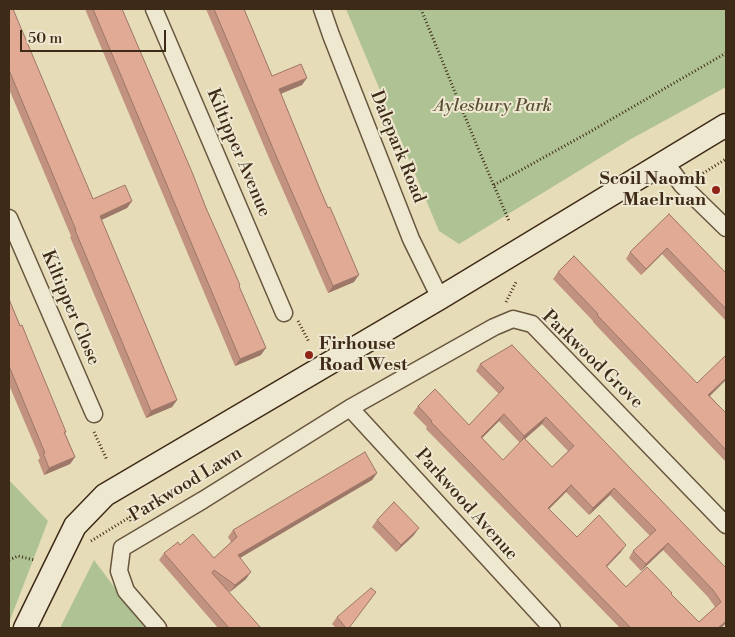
<!DOCTYPE html>
<style>
body{margin:0}
#map{position:relative;width:735px;height:637px;overflow:hidden;background:#e7dcb8;font-family:"Libre Bodoni",serif}
canvas{display:block}
.frame{position:absolute;inset:0;border:10px solid #3d2a17;pointer-events:none}
.scale{position:absolute;left:20px;top:30px;width:146px;height:22px;box-sizing:border-box;border:2px solid #3d2a17;border-top:0;padding-left:6px;font-size:15px;line-height:18px;white-space:nowrap;color:#3d2a17;-webkit-text-stroke:4px #efe8d1;paint-order:stroke}
</style>
<div id="map">
<canvas width="735" height="637"></canvas>
<div class="frame"></div>
<div class="scale">50 m</div>
</div>
<script>
const ctx = document.querySelector('canvas').getContext('2d');
ctx.lineJoin = 'round';
function fillPath(path, color) { ctx.fillStyle = color; ctx.fill(path, 'evenodd'); }
const shape = rows => new Path2D(rows.map(r => 'M' + r).join(''));
function strokePath(path, color, width, dash) { ctx.strokeStyle = color; ctx.lineWidth = width; ctx.lineCap = dash ? 'butt' : 'round'; ctx.setLineDash(dash || []); ctx.stroke(path); }
function drawText(font, color, halo, rows, align = 'center') {
  ctx.font = font + ' "Libre Bodoni",serif'; ctx.lineWidth = 4; ctx.setLineDash([]); ctx.textBaseline = 'middle'; ctx.strokeStyle = halo; ctx.fillStyle = color; for (const [text, x, y, turn = 0] of rows) {
    ctx.save(); ctx.translate(x, y); ctx.rotate((+turn || 0) * Math.PI / 180); ctx.textAlign = isNaN(turn) ? turn : align; if (halo) ctx.strokeText(text, 0, 0); ctx.fillText(text, 0, 0); ctx.restore();
  }
}
const green = shape([
 [346,9,726,9,726,87,631,139,459,244,439,231],
 [9,480,48,521,9,623],
 [94,560,145,628,60,628]
]);
const path = shape([
 [421,9,475,141,509,221],
 [697,177,726,159],
 [494,185,586,134,726,53],
 [506,302,516,282],
 [298,321,309,342],
 [94,432,107,460],
 [91,541,130,517,131,522],
 [9,560,18,556,34,560]
]);
const street = shape([
 [154,9,284,313],
 [322,9,331,35,411,239,440,298],
 [665,162,682,185,726,228],
 [9,218,94,414],
 [350,408,552,628],
 [158,628,126,591,119,571,122,548,203,500,350,408,494,327,513,319,532,324,726,525]
]);
const secondary = shape([
 [25,628,75,526,105,495,440,298,726,125]
]);
const wall = shape([
 [9,9,93,199,132,201,127,208,101,220,177,400,172,407,146,418,70,237,71,236,9,89],
 [85,9,122,9,239,286,261,355,235,366],
 [206,9,244,9,272,76,302,85,281,94,328,208,354,282,328,293,272,165],
 [669,214,726,273,726,321,662,254,641,275,626,259,630,252],
 [558,272,710,396,726,413,726,462,593,322,593,321,553,279],
 [9,299,66,432,65,433,75,457,70,464,44,475,38,460,40,458,9,385],
 [512,345,726,568,726,623,721,628,620,628,426,429,427,427,413,413,418,406,469,425,499,394,476,371,480,364],
 [499,421,520,443,503,460,482,438],
 [542,424,568,451,552,467,525,439],
 [566,492,589,515,610,495,650,536,633,551,629,558,641,571,663,550,708,597,715,607,699,622,671,594,626,587,607,567,621,552,577,537,549,509],
 [377,473,372,480,240,558,246,579,230,592,226,589,261,628,218,628,159,560,164,553,180,545,214,558,231,542,228,537,233,530],
 [377,520,414,535,396,552,372,527],
 [337,617,349,628,336,628,332,624]
]);
const shadedWall = shape([
 [307,78,302,85,274,96,279,89],
 [132,201,127,208,95,223,100,216],
 [667,248,662,254,641,275,646,269],
 [359,275,354,282,328,293,333,286],
 [266,348,261,355,235,366,240,359],
 [726,378,726,380,704,402,708,395],
 [177,400,172,407,146,418,151,411],
 [504,414,499,421,476,444,481,437],
 [546,417,542,424,520,443,524,436],
 [75,457,70,464,44,475,49,468],
 [377,473,372,480,233,562,238,555],
 [571,485,566,492,544,514,548,508],
 [614,488,610,495,589,515,593,508],
 [419,528,414,535,396,552,401,545],
 [668,543,663,550,641,571,646,564],
 [626,545,621,552,601,572,606,566],
 [251,572,246,579,230,592,235,585],
 [726,621,726,623,721,628,718,628]
]);
const building = shape([
 [9,9,13,9,93,199,125,185,132,201,100,216,177,400,151,411,75,230,76,230,9,70,9,9],
 [93,9,122,9,192,172,206,208,234,271,240,285,239,286,266,348,240,359,93,9],
 [214,9,244,9,272,76,301,64,307,78,279,89,319,187,328,208,330,207,359,275,333,286,277,158,214,9],
 [669,214,726,273,726,309,667,248,646,269,630,252,669,214],
 [574,256,697,383,726,355,726,378,708,395,726,413,726,450,597,315,598,314,558,272,574,256],
 [9,299,20,326,22,325,28,340,66,432,64,432,75,457,49,468,43,453,45,453,9,366,9,299],
 [512,345,726,568,726,621,718,628,631,628,431,422,432,421,418,406,435,389,469,425,504,388,480,364,512,345],
 [504,414,524,436,546,417,574,446,552,467,524,438,503,460,481,437,504,414],
 [571,485,593,508,614,488,656,530,633,551,646,564,668,543,713,590,721,602,699,622,671,594,672,593,647,567,626,587,606,566,626,545,599,515,577,537,548,508,571,485],
 [365,452,377,473,238,555,251,572,235,585,214,570,212,573,261,628,229,628,164,553,178,542,180,545,193,534,214,558,237,537,233,530,365,452],
 [394,502,419,528,401,545,377,520,394,502],
 [371,588,376,592,349,628,346,628,337,617,371,588]
]);
const markers = [
 [716,190,5,"#8f2418"],
 [309,355,5,"#8f2418"]
];
const parkNames = [
 ["Aylesbury Park",493,107]
];
const streetNames = [
 ["Dalepark Road",397,147,68],
 ["Kiltipper Avenue",238,153,67],
 ["Kiltipper Close",70,308,67],
 ["Parkwood Grove",592,360,44],
 ["Parkwood Lawn",186,485,-31],
 ["Parkwood Avenue",466,505,48]
];
const poiNames = [
 ["Scoil Naomh",706,180],
 ["Maelruan",706,201],
 ["Firhouse",319,345,"left"],
 ["Road West",319,366,"left"]
];
fillPath(green, '#afc294');
strokePath(street, '#68563f', 19);
strokePath(secondary, '#3d2a17', 25);
strokePath(path, '#3d2a17', 3, [1, 2.5]);
strokePath(street, '#efe8d1', 16);
strokePath(secondary, '#efe8d1', 22);
fillPath(wall, '#c19280');
fillPath(shadedWall, '#9d7768');
fillPath(building, '#e0aa95');
strokePath(building, '#9d7768', 1);
for (const [x, y, r, color] of markers) { const dot = new Path2D(); dot.arc(x, y, r, 0, 2 * Math.PI); ctx.fillStyle = color; ctx.fill(dot); strokePath(dot, '#efe8d1', 2); }
drawText('italic 18px', '#5a5036', '#efe8d1', parkNames);
drawText('18px', '#3d2a17', '#efe8d1', streetNames);
drawText('bold 18px', '#3d2a17', '#efe8d1', poiNames, 'right');
</script>
